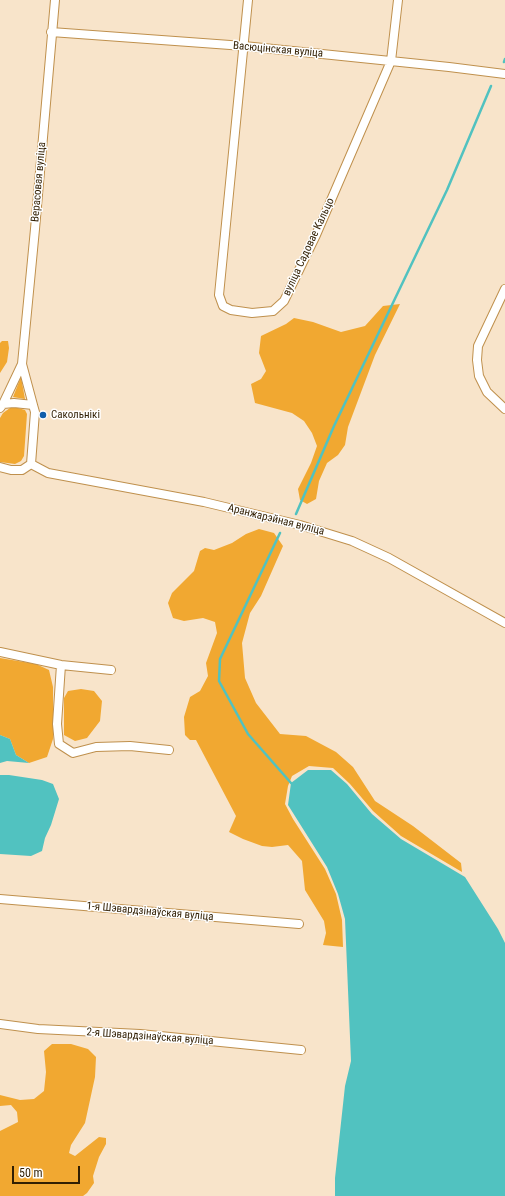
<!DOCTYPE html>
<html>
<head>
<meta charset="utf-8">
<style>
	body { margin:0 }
	#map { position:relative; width:505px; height:1196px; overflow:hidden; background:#f8e4ca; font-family:"Roboto Condensed",sans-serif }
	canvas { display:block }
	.scale { position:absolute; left:12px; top:1166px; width:68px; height:18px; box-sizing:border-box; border:2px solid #311f03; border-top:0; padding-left:5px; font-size:12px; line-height:14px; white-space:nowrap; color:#311f03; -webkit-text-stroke:3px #fff; paint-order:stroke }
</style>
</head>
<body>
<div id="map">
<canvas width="505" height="1196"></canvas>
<div class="scale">50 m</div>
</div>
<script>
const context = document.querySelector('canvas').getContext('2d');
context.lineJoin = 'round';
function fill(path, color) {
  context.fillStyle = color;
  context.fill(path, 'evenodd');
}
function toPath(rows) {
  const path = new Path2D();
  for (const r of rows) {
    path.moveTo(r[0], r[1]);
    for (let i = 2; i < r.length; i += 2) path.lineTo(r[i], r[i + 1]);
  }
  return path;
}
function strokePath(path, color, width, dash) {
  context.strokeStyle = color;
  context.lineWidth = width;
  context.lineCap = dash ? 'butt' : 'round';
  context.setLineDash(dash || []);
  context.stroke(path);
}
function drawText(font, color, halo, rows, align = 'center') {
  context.font = font + ' "Roboto Condensed",sans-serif';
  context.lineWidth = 3;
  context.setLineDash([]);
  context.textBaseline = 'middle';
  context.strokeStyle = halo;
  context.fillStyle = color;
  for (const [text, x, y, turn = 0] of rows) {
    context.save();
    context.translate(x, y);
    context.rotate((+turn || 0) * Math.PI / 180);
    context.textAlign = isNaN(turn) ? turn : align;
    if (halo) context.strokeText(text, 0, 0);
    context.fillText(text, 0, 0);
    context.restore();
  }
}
const green = toPath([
	[400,304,375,355,348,427,345,445,338,455,327,463,319,481,316,499,307,504,300,500,298,489,311,463,317,446,312,433,304,421,292,413,255,403,251,384,261,379,266,371,259,353,261,336,286,324,294,318,313,322,341,332,365,326,383,306],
	[2,341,8,341,9,348,7,362,0,373,0,343],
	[21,377,25,399,13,397],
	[10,408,18,408,25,410,27,414,24,456,21,461,15,464,0,462,0,418,3,413],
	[259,529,274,533,283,546,261,596,250,613,242,643,245,678,256,703,280,734,306,736,336,752,353,767,375,801,413,826,461,863,462,872,401,836,373,811,350,784,333,768,309,766,292,776,288,786,285,804,293,819,325,869,336,894,342,920,343,947,323,945,326,933,324,921,305,890,302,861,288,845,272,847,262,846,243,839,229,832,236,816,196,740,190,740,185,735,184,717,190,697,200,691,208,676,206,663,217,633,215,622,203,618,184,621,173,618,168,603,172,593,194,571,200,551,205,548,214,550,232,543,246,534],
	[0,658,36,664,49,670,53,687,53,739,47,757,29,763,16,755,10,739,0,735],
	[81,689,94,691,102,701,100,721,87,738,75,741,64,735,64,698,68,691],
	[52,1044,71,1044,88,1049,96,1057,95,1077,85,1123,71,1145,69,1153,75,1156,99,1137,106,1138,106,1144,99,1157,93,1176,94,1183,87,1193,83,1196,0,1196,0,1131,18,1122,17,1112,11,1105,0,1106,0,1095,20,1100,34,1099,44,1091,46,1072,44,1051]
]);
const water = toPath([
	[0,735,10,739,16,755,29,763,7,761,0,763],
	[308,770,331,770,347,784,372,814,401,839,465,877,498,929,505,943,505,1196,335,1196,335,1178,345,1086,351,1061,345,919,338,894,327,867,288,805,291,783],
	[0,775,9,775,42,780,53,784,59,799,51,825,45,838,42,851,31,856,0,854]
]);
const stream = toPath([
	[504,62,505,59],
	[296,514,334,426,447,190,491,86],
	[280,533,220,659,219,681,248,734,291,783]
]);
const minor = toPath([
	[248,0,219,295,223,306,231,310,252,313,273,311,284,301,316,235,391,61,398,0],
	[51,32,244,46,449,67,505,74],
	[505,289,478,346,477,360,479,376,487,392,505,409],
	[22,364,33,405],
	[3,404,22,364,35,229,55,0],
	[0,408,3,404,14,403,33,405,35,412,31,464,22,470,11,470,0,467],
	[31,464,48,473,204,502,300,525,352,541,389,558,505,623],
	[0,652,61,665,111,670],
	[61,665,57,724,59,744,73,753,96,747,130,746,169,750],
	[0,899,299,924],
	[0,1024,38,1029,140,1034,301,1050]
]);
const markers = [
	[43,415,4,"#0f5dab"]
];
const streetNames = [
	["Васюцінская вуліца",278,50,5],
	["Верасовая вуліца",39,182,-85],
	["вуліца Садовае Кальцо",309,247,-65],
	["Аранжарэйная вуліца",276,520,14],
	["1-я Шэвардзінаўская вуліца",150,912,5],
	["2-я Шэвардзінаўская вуліца",150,1037,4]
];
const poiNames = [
	["Сакольнікі",51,415]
];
fill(green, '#f1a831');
fill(water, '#51c2c0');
strokePath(stream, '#51c2c0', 2.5);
strokePath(minor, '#bf904d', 10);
strokePath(minor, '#fff', 8);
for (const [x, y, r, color] of markers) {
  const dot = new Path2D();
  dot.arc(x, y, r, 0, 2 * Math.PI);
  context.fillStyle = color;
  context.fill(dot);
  strokePath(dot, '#fff', 1.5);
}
drawText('11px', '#311f03', '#fff', streetNames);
drawText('11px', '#311f03', '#fff', poiNames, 'left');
</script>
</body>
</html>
